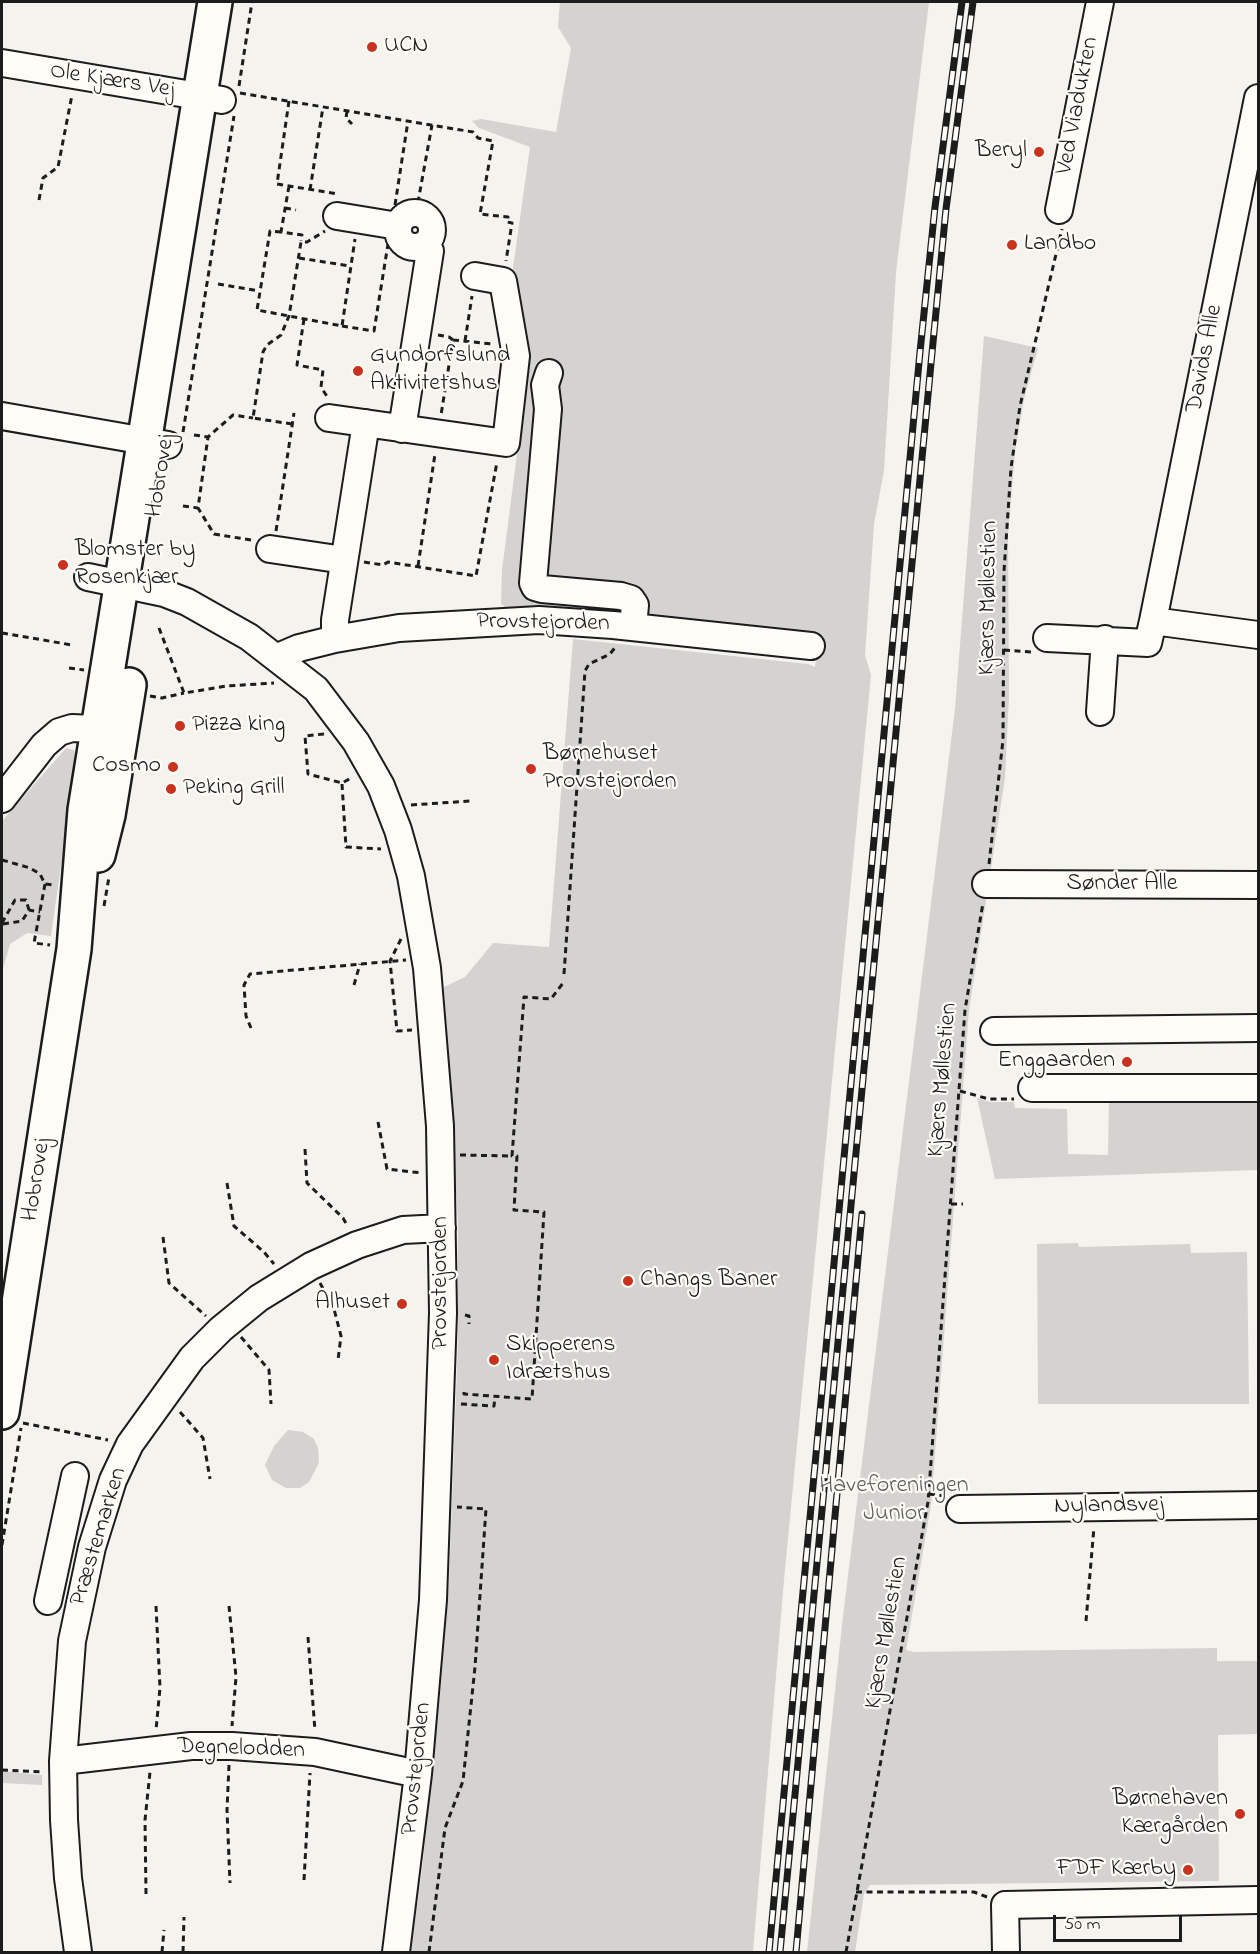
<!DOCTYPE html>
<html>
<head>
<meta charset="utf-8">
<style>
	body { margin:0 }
	#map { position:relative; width:1260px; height:1954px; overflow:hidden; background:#f4f3ee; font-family:"Indie Flower",sans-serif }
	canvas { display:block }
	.frame { position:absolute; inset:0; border:3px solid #1c1c1c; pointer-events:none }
	.scale { position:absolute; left:1053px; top:1915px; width:129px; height:27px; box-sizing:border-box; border:3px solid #1c1c1c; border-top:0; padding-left:8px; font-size:18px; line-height:21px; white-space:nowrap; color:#1c1c1c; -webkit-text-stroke:4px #fdfcf7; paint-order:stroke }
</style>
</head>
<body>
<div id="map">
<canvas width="1260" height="1954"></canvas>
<div class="frame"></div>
<div class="scale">50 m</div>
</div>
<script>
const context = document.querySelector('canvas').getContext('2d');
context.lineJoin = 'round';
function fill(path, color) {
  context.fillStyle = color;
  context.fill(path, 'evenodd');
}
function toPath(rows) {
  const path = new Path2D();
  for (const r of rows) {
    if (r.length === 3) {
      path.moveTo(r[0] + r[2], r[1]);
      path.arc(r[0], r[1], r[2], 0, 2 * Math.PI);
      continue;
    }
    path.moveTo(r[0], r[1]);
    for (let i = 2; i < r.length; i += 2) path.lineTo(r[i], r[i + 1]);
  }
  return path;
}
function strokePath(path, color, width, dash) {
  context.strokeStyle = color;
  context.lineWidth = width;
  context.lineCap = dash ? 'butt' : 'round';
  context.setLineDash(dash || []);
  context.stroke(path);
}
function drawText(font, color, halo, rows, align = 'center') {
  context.font = font + ' "Indie Flower",sans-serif';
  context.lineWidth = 4.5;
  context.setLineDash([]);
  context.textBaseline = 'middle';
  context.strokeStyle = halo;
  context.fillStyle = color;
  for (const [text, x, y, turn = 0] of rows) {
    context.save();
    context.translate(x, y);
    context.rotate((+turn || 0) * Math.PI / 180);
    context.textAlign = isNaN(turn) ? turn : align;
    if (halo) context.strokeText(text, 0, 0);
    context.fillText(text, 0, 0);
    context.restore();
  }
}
const green = toPath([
	[560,2,929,2,896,272,884,471,874,524,865,655,871,675,784,1580,753,1952,410,1952,422,1871,441,1684,449,1583,458,1340,458,1221,444,987,465,977,493,943,549,947,573,639,808,664,815,667,818,644,656,623,654,615,623,612,620,619,508,609,501,604,502,570,527,377,512,275,530,147,479,128,472,121,481,119,556,132,571,48,558,27],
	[984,336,1038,348,1024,399,1015,452,1008,535,1009,696,1005,778,969,1010,931,1505,906,1650,914,1652,1217,1648,1217,1661,1258,1661,1258,1734,1218,1735,1219,1881,870,1885,864,1894,855,1952,807,1952,843,1616,955,709],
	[66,748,74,750,76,760,51,936,27,933,10,944,2,972,2,821],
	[1258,1096,1258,1170,995,1179,977,1098,990,1102,1014,1102,1015,1108,1067,1109,1068,1154,1108,1155,1109,1097],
	[1078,1243,1079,1247,1190,1244,1191,1253,1247,1252,1249,1404,1038,1404,1037,1244],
	[288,1430,303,1432,314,1439,318,1448,319,1463,309,1482,300,1488,286,1488,272,1480,265,1465,274,1446],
	[2,1771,42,1775,42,1785,2,1783]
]);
const path = toPath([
	[239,86,252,2],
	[240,93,473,132,478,138,493,141,480,214,508,217,507,222,512,223,506,261],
	[289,101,277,184,338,194],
	[347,111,346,118,352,124],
	[289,186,281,232,302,235,301,241],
	[310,190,323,107],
	[39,200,43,178,58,167,72,95],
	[395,205,408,121],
	[285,208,296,210],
	[416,213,432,125],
	[281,232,270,231,257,310,342,326,355,239],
	[299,258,350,266],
	[218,284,259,291],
	[304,319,297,365,323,370,321,387,328,398],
	[342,326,374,331,388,244],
	[438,335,449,337,453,340,441,415],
	[453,340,493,344],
	[465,341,472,296],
	[292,424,253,418,263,352,267,345,281,335,289,316,301,242,307,242,325,231],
	[183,432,234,116],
	[194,435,208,437],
	[183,506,198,508],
	[276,531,294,413],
	[251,540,214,534,198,508,208,437,233,415,253,418],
	[364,562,383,565,388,562,476,576,497,462],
	[418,566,435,454],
	[159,628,184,693,227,686,274,683],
	[2,633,72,645],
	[1004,650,1032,652],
	[69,668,84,670],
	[150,696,162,698,184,693],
	[324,734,305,736,308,774,342,783,353,777],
	[342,784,346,847,381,849],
	[411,805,470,801],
	[2,860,30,868,40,874,45,884,54,885],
	[989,864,1003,740,1004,571,1011,468,1020,406,1062,229],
	[45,884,34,943,50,945],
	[104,906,109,877],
	[2,923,15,900,26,900,29,910],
	[3,924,22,921,29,910,40,912],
	[401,939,390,961,397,1031,412,1030],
	[564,974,585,671,589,664,610,654,617,645],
	[354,985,360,964],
	[251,1028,246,1016,244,985,250,974,406,960],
	[960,1091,989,1099,1014,1099],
	[378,1122,387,1169,422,1173],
	[305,1149,307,1183,343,1218,348,1227],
	[460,1155,512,1156],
	[227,1183,234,1226,264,1252,274,1264],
	[951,1204,963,1204],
	[163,1237,169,1283,206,1316],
	[320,1283,334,1309,341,1336,338,1360],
	[465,1315,469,1316,469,1324],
	[241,1337,269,1370,271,1404],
	[464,1392,464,1394,532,1399,544,1212,514,1210,517,1156,512,1156,524,997,551,999,563,983],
	[461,1404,494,1406,495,1397],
	[180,1412,203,1438,210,1479],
	[23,1423,108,1440],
	[929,1494,945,1496],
	[2,1545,21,1428],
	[156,1606,160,1688,156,1730],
	[229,1606,236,1677,232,1726],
	[1086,1621,1094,1527],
	[308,1637,315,1731],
	[229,1765,227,1810,230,1883],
	[2,1770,43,1772],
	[304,1880,310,1773],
	[856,1892,974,1892,987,1897],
	[146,1894,145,1820,150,1772],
	[162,1952,164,1930],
	[183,1952,184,1917],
	[429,1952,445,1828,463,1781,475,1667,486,1509,457,1507],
	[846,1952,928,1502,965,1010,983,903]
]);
const minor = toPath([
	[2,63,222,100],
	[1258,98,1153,621,1258,635],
	[1059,210,1100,2],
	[415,230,17],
	[337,216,398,226],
	[549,373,545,385,548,409,533,583,535,587,542,589,621,596,631,599,635,605,633,627],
	[2,416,168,445],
	[329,418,506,443,516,356,503,281,475,276],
	[402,429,430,251,426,244],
	[270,549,344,560],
	[88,577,164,593,187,602,249,637,316,689,356,742,381,786,398,830,411,876,427,968,440,1126,443,1313,433,1600,418,1774,396,1952],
	[1047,638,1148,643,1153,621],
	[335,639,335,620,366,423],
	[278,657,299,648,335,639,399,628,539,620,613,625,811,646],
	[1100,712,1105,639],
	[2,799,44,745,59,732,72,728,116,730],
	[986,884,1258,885],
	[994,1031,1258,1028],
	[1032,1088,1258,1088],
	[960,1509,1258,1505],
	[48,1601,75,1476],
	[63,1761,191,1746,232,1746,315,1752,418,1774],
	[78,1952,68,1878,64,1820,63,1761,72,1641,92,1547,113,1480,130,1444,192,1358,221,1329,259,1298,311,1266,357,1245,403,1230,442,1228],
	[1006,1952,1005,1905,1258,1900]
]);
const major = toPath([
	[98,855,108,815,129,685],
	[2,1412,74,949,85,810,215,2]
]);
const rail = toPath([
	[769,1952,920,352,935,207,962,2],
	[780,1952,932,353,946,209,973,2],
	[796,1952,862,1214]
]);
const markers = [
	[372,47,6,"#c8321e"],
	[1039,152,6,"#c8321e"],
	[1012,245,6,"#c8321e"],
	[358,371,6,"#c8321e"],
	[63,565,6,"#c8321e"],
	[180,726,6,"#c8321e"],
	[173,767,6,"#c8321e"],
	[531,769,6,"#c8321e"],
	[171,789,6,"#c8321e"],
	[1127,1062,6,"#c8321e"],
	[628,1281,6,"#c8321e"],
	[402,1304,6,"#c8321e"],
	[494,1360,6,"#c8321e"],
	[1240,1814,6,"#c8321e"],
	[1188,1870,6,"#c8321e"]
];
const poiNames = [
	["UCN",384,47],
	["Beryl",1027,152,"right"],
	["Landbo",1024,245],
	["Gundorfslund",370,357],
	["Aktivitetshus",370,385],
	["Blomster by",75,551],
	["Rosenkjær",75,579],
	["Pizza king",192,726],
	["Børnehuset",543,755],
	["Provstejorden",543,783],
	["Cosmo",161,767,"right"],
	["Peking Grill",183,789],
	["Enggaarden",1115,1062,"right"],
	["Changs Baner",640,1281],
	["Alhuset",390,1304,"right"],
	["Skipperens",506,1346],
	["Idrætshus",506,1374],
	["Børnehaven",1228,1800,"right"],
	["Kærgården",1228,1828,"right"],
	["FDF Kærby",1176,1870,"right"]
];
const streetNames = [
	["Ole Kjærs Vej",112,82,9],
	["Ved Viadukten",1079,106,-79],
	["Davids Alle",1206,359,-79],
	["Hobrovej",162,476,-81],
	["Kjærs Møllestien",990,598,-89],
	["Provstejorden",543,624,1],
	["Sønder Alle",1122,885],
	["Kjærs Møllestien",944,1080,-85],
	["Hobrovej",38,1180,-81],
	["Provstejorden",442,1283,-90],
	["Nylandsvej",1109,1507,-1],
	["Præstemarken",100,1537,-73],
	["Kjærs Møllestien",888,1633,-80],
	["Degnelodden",241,1750,2],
	["Provstejorden",418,1769,-84]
];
const parkNames = [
	["Haveforeningen",894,1487],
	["Junior",894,1515]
];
fill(green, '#d4d3cf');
strokePath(minor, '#1c1c1c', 30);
strokePath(major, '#1c1c1c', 38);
strokePath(path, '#1c1c1c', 3, [6, 4.5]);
strokePath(minor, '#fdfcf7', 26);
strokePath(major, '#fdfcf7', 33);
strokePath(rail, '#1c1c1c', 7);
strokePath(rail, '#fdfcf7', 4.5, [14]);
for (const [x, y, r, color] of markers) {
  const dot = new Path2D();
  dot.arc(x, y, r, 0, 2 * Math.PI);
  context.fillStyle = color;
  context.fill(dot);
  strokePath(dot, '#fdfcf7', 2);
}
drawText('24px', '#1c1c1c', '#fdfcf7', poiNames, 'left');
drawText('24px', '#1c1c1c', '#fdfcf7', streetNames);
drawText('24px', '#5c5c5b', '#fdfcf7', parkNames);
</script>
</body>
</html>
